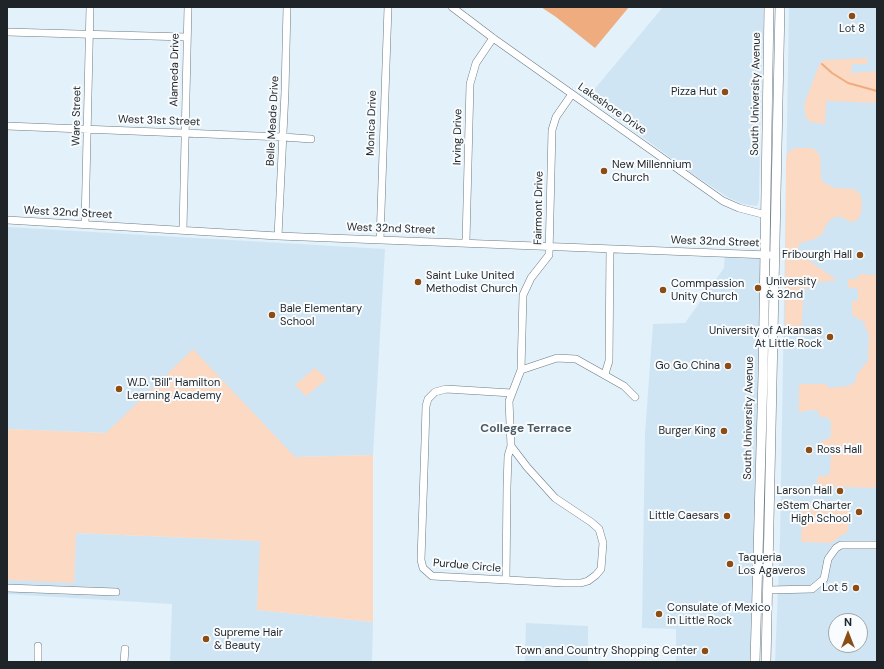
<!DOCTYPE html>
<html>
<head>
<meta charset="utf-8">
<style>
	body { margin:0 }
	#map { position:relative; width:884px; height:669px; overflow:hidden; background:#e2f1fa; font-family:"DM Sans",sans-serif }
	canvas { display:block }
	.frame { position:absolute; inset:0; border:8px solid #1e2427; pointer-events:none }
	.north { position:absolute; left:828px; top:613px; width:40px; height:40px; box-sizing:border-box; background:#f9fcfe; border:1px solid #a1a6a8; border-radius:50%; rotate:0deg; font-size:11px; font-weight:700; line-height:16px; text-align:center; color:#1e2427 }
	.north::after { content:''; display:block; margin:auto; width:14px; height:18px; background:#8c4c15; clip-path:polygon(50% 0,100% 100%,50% 72%,0 100%) }
</style>
</head>
<body>
<div id="map">
<canvas width="884" height="669"></canvas>
<div class="frame"></div>
<div class="north">N</div>
</div>
<script>
const context = document.querySelector('canvas').getContext('2d');
context.lineJoin = 'round';
function fill(path, color) {
  context.fillStyle = color;
  context.fill(path, 'evenodd');
}
function toPath(rows) {
  const path = new Path2D();
  for (const r of rows) {
    path.moveTo(r[0], r[1]);
    for (let i = 2; i < r.length; i += 2) path.lineTo(r[i], r[i + 1]);
  }
  return path;
}
function strokePath(path, color, width, dash) {
  context.strokeStyle = color;
  context.lineWidth = width;
  context.lineCap = dash ? 'butt' : 'round';
  context.setLineDash(dash || []);
  context.stroke(path);
}
function drawText(font, color, halo, rows, align = 'center') {
  context.font = font + ' "DM Sans",sans-serif';
  context.lineWidth = 4;
  context.setLineDash([]);
  context.textBaseline = 'middle';
  context.strokeStyle = halo;
  context.fillStyle = color;
  for (const [text, x, y, turn = 0] of rows) {
    context.save();
    context.translate(x, y);
    context.rotate((+turn || 0) * Math.PI / 180);
    context.textAlign = isNaN(turn) ? turn : align;
    if (halo) context.strokeText(text, 0, 0);
    context.fillText(text, 0, 0);
    context.restore();
  }
}
const built = toPath([
	[663,7,764,7,761,85,759,200,757,206,743,204,729,198,694,175,588,97],
	[789,7,877,7,877,662,775,662,780,541],
	[836,621,860,621,860,645,836,645],
	[7,227,385,249,373,455,295,457,106,433,7,429],
	[725,253,765,255,755,662,676,662,676,629,642,628,645,434,653,324,685,323,724,268],
	[75,533,261,541,257,610,373,622,372,662,170,662,172,604,7,594,7,580,74,582],
	[526,623,588,626,588,662,525,662]
]);
const green = toPath([
	[867,58,867,64,852,64,851,73,877,71,877,103,826,101,825,124,810,122,806,117,804,105,819,65,823,60],
	[795,148,811,148,815,150,820,155,821,178,823,182,835,188,854,189,860,194,862,201,861,214,855,222,851,222,841,217,834,217,828,222,822,234,815,239,800,243,798,246,801,255,837,280,811,283,808,289,804,289,801,330,796,336,789,335,785,332,785,328,786,160,788,152],
	[858,274,877,275,877,488,817,486,818,476,827,476,830,472,831,453,821,452,821,442,831,437,831,422,827,417,819,417,819,411,806,410,805,412,799,412,799,386,801,384,826,384,829,388,849,386,855,382,857,374,868,361,869,335,864,324,866,323,852,315,852,301,858,301,858,289,848,287,848,279,858,279],
	[193,349,295,457,373,455,373,622,257,610,260,541,76,533,74,583,7,580,7,429,106,433],
	[315,368,327,379,306,396,295,385],
	[802,508,849,509,848,531,831,543,801,542]
]);
const water = toPath([
	[541,7,629,7,595,48,556,17]
]);
const stream = toPath([
	[822,64,832,73,848,83,877,91]
]);
const minor = toPath([
	[452,7,493,38,723,201,739,208,766,215],
	[7,32,186,37],
	[7,126,283,137,311,139],
	[7,220,278,236,769,255],
	[85,225,90,7],
	[183,230,188,7],
	[278,236,285,92,287,7],
	[380,240,388,7],
	[466,242,470,84,476,63,493,38],
	[521,370,557,358,576,359,624,386,635,397],
	[605,374,609,361,610,249],
	[511,446,527,467,555,498,591,522,599,529,603,543,601,569,596,575,588,581,581,583,564,583,432,576,423,568,421,560,425,441,426,406,428,399,435,392,446,389,512,393],
	[506,580,507,487,508,456,511,446,509,401,521,370,523,295,531,278,549,255,552,130,556,117,572,94],
	[7,588,116,592],
	[769,590,812,589,824,579,828,559,836,548,841,545,877,545],
	[38,646,38,662],
	[124,662,125,649]
]);
const secondary = toPath([
	[755,662,763,375,769,7],
	[766,662,780,7]
]);
const markers = [
	[852,16,4,"#8c4c15"],
	[725,92,4,"#8c4c15"],
	[604,171,4,"#8c4c15"],
	[860,255,4,"#8c4c15"],
	[418,282,4,"#8c4c15"],
	[758,288,4,"#8c4c15"],
	[663,290,4,"#8c4c15"],
	[272,315,4,"#8c4c15"],
	[830,337,4,"#8c4c15"],
	[728,366,4,"#8c4c15"],
	[119,389,4,"#8c4c15"],
	[724,431,4,"#8c4c15"],
	[809,450,4,"#8c4c15"],
	[840,491,4,"#8c4c15"],
	[859,512,4,"#8c4c15"],
	[727,516,4,"#8c4c15"],
	[730,564,4,"#8c4c15"],
	[856,588,4,"#8c4c15"],
	[659,614,4,"#8c4c15"],
	[206,639,4,"#8c4c15"],
	[705,651,4,"#8c4c15"]
];
const poiNames = [
	["Lot 8",852,29,"center"],
	["Pizza Hut",717,92],
	["New Millennium",612,165,"left"],
	["Church",612,178,"left"],
	["Fribourgh Hall",852,255],
	["Saint Luke United",426,276,"left"],
	["Methodist Church",426,289,"left"],
	["University",766,282,"left"],
	["& 32nd",766,295,"left"],
	["Commpassion",671,284,"left"],
	["Unity Church",671,297,"left"],
	["Bale Elementary",280,309,"left"],
	["School",280,322,"left"],
	["University of Arkansas",822,331],
	["At Little Rock",822,344],
	["Go Go China",720,366],
	["W.D. \"Bill\" Hamilton",127,383,"left"],
	["Learning Academy",127,396,"left"],
	["Burger King",716,431],
	["Ross Hall",817,450,"left"],
	["Larson Hall",832,491],
	["eStem Charter",851,506],
	["High School",851,519],
	["Little Caesars",719,516],
	["Taqueria",738,558,"left"],
	["Los Agaveros",738,571,"left"],
	["Lot 5",848,588],
	["Consulate of Mexico",667,608,"left"],
	["in Little Rock",667,621,"left"],
	["Supreme Hair",214,633,"left"],
	["& Beauty",214,646,"left"],
	["Town and Country Shopping Center",697,651]
];
const streetNames = [
	["Alameda Drive",175,70,-89],
	["South University Avenue",756,94,-89],
	["Lakeshore Drive",612,109,35],
	["Ware Street",77,116,-89],
	["West 31st Street",159,121,2],
	["Belle Meade Drive",273,121,-87],
	["Monica Drive",372,123,-88],
	["Irving Drive",458,137,-89],
	["Fairmont Drive",539,208,-89],
	["West 32nd Street",68,213,3],
	["West 32nd Street",391,229,2],
	["West 32nd Street",715,242,2],
	["South University Avenue",749,418,-89],
	["Purdue Circle",467,566,5]
];
const neighbourhoodNames = [
	["College Terrace",526,429]
];
fill(built, '#cfe5f4');
fill(green, '#fbd9c3');
fill(water, '#efad7f');
strokePath(stream, '#efad7f', 2);
strokePath(minor, '#6e7b83', 8);
strokePath(secondary, '#6e7b83', 10);
strokePath(minor, '#fff', 7);
strokePath(secondary, '#fff', 9);
for (const [x, y, r, color] of markers) {
  const dot = new Path2D();
  dot.arc(x, y, r, 0, 2 * Math.PI);
  context.fillStyle = color;
  context.fill(dot);
  strokePath(dot, '#f9fcfe', 1.5);
}
drawText('11px', '#1e2427', '#f9fcfe', poiNames, 'right');
drawText('11px', '#1e2427', '#f9fcfe', streetNames);
drawText('bold 12px', '#4c5961', '#f9fcfe', neighbourhoodNames);
</script>
</body>
</html>
